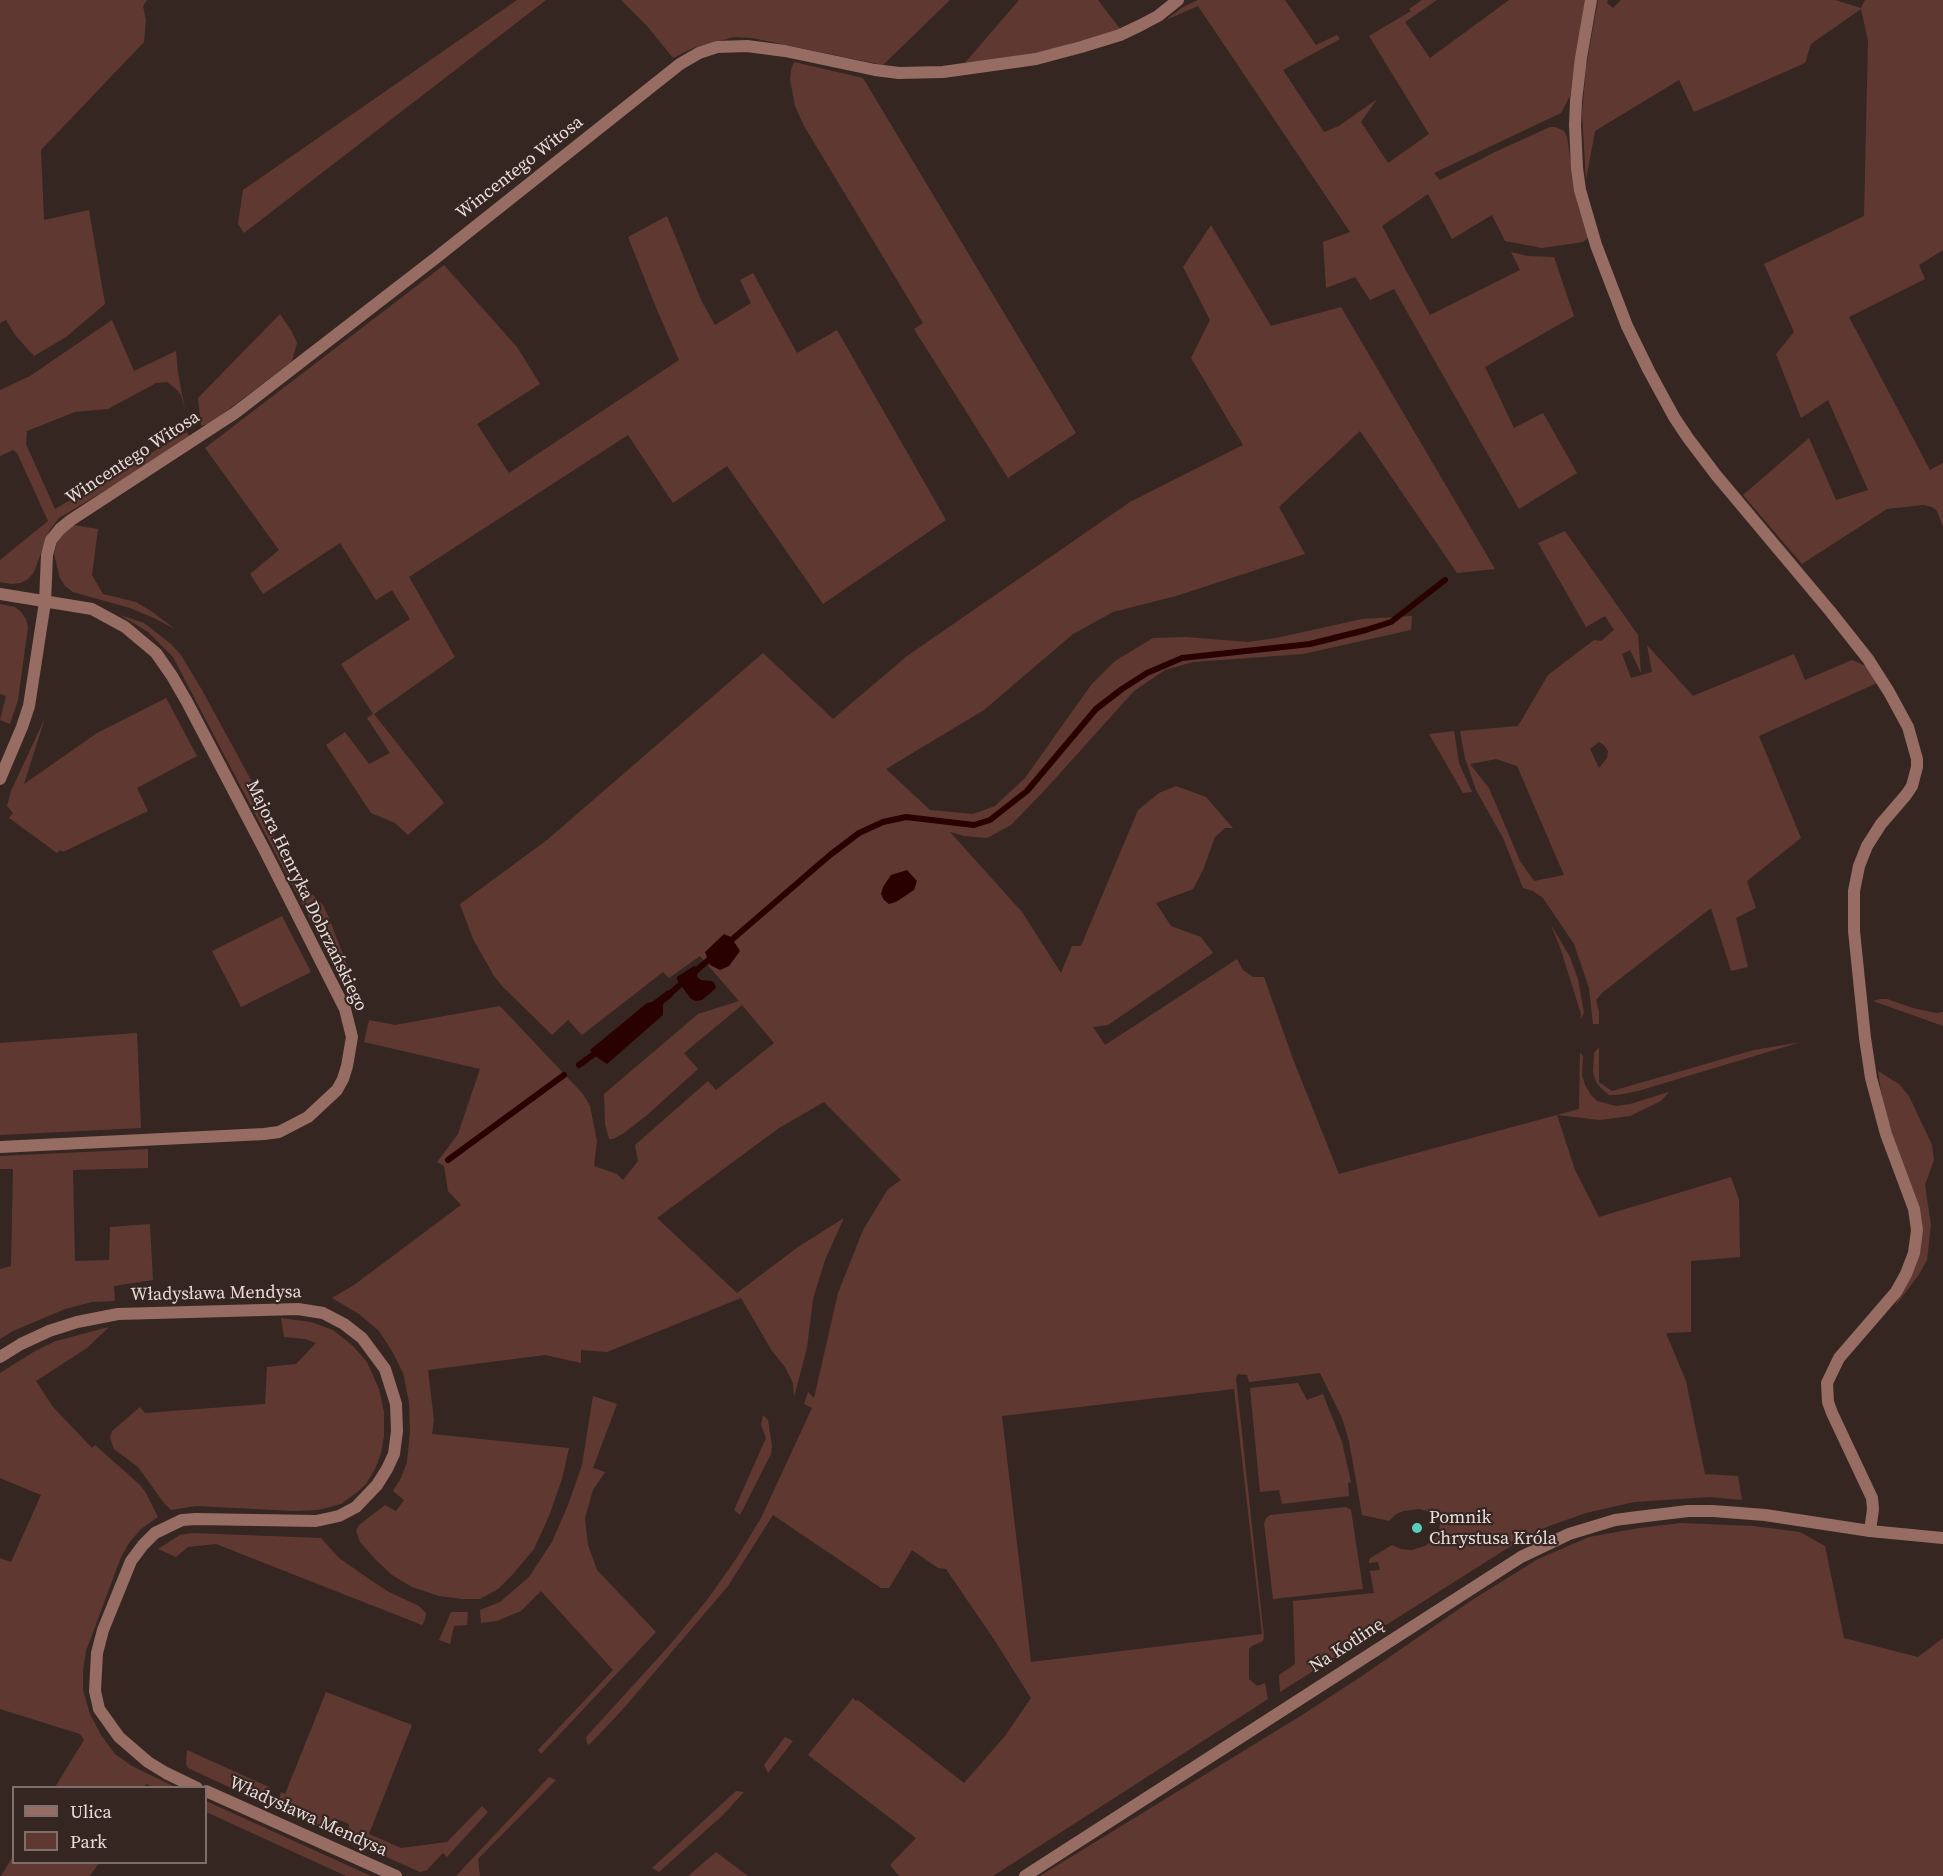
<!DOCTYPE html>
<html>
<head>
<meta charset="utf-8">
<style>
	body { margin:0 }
	#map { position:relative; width:1943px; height:1876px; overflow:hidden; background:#362622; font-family:"Source Serif 4",serif }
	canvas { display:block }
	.legend { position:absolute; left:12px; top:1786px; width:195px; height:78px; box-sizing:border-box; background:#362622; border:2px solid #7d6f6c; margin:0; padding:8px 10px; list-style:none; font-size:18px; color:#e8dddb }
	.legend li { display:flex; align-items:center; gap:12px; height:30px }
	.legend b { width:30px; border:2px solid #7d6f6c }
</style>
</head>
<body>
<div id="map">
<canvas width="1943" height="1876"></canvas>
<ul class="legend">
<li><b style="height:8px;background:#976c62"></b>Ulica</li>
<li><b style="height:16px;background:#5f3931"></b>Park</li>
</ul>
</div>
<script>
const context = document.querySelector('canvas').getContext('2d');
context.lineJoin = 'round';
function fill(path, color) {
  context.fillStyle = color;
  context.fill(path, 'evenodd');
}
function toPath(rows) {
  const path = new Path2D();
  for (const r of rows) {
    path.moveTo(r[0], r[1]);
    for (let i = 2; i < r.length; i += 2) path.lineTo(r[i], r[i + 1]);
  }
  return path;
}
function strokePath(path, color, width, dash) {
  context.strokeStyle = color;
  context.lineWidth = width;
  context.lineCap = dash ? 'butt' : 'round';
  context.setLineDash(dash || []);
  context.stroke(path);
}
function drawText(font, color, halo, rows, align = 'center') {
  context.font = font + ' "Source Serif 4",serif';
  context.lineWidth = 4.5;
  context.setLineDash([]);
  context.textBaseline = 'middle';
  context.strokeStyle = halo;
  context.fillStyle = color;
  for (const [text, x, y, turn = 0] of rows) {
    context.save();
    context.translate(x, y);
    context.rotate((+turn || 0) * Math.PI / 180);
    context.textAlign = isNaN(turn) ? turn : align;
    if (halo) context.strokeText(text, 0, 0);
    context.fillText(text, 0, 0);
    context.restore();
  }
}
const green = toPath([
	[0,0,147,0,143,6,146,20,144,42,41,150,44,220,89,210,105,304,66,337,34,356,16,336,6,320,0,323],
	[517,0,546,0,244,233,238,224,243,190],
	[621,0,950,0,883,65,752,38,734,37,693,48,673,58,648,27],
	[1019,0,1098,0,1120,29,1039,53,964,64],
	[1198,0,1285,0,1316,45,1337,35,1340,39,1283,70,1324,132,1339,126,1377,99,1361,122,1388,163,1429,134,1369,36,1411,11,1409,9,1422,0,1437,0,1405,22,1430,58,1509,0,1585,0,1570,96,1561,113,1434,173,1440,180,1495,152,1550,127,1555,127,1564,131,1567,137,1578,205,1588,235,1587,239,1583,242,1542,248,1505,241,1492,215,1452,239,1428,194,1382,226,1430,315,1520,270,1511,252,1528,256,1554,257,1574,316,1485,367,1514,428,1543,413,1577,473,1519,509,1394,289,1370,300,1355,277,1326,288,1323,242,1350,232,1198,6,1166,20,1183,7],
	[1598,0,1608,0,1607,3,1613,8,1621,0,1835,0,1861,8,1865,0,1943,0,1943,250,1919,265,1925,279,1849,317,1930,470,1943,463,1943,527,1937,511,1932,507,1923,505,1887,509,1802,564,1743,495,1809,438,1836,500,1868,490,1828,400,1801,418,1776,354,1794,332,1764,264,1864,216,1868,41,1861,9,1811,44,1805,63,1694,112,1679,80,1595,131,1586,180,1582,114,1586,68],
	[794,62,863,78,1076,433,1008,478,914,329,923,323,804,126,795,106,790,80,791,70],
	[667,216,702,302,715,325,751,303,740,280,753,273,797,353,837,330,946,520,823,604,727,466,673,503,628,435,409,577,455,657,374,714,444,803,408,835,395,823,371,813,326,745,345,732,369,764,390,753,367,718,373,714,341,664,410,619,392,590,376,600,340,543,263,594,250,574,279,550,205,448,444,265,517,347,540,384,477,424,509,473,679,360,657,310,628,237],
	[1211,225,1271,326,1341,307,1495,569,1457,573,1360,431,1279,507,1305,554,1176,596,1113,612,1073,634,984,710,886,769,930,810,973,814,995,806,1025,778,1091,685,1115,661,1153,638,1186,637,1248,642,1276,638,1362,619,1412,616,1411,630,1303,654,1193,662,1165,670,1134,691,1044,791,1011,825,987,838,964,836,950,832,1022,912,1061,973,1072,946,1081,946,1138,810,1159,793,1176,786,1206,797,1233,828,1225,828,1215,837,1203,870,1193,889,1156,903,1171,926,1201,937,1213,953,1108,1025,1093,1027,1105,1045,1237,959,1243,970,1253,977,1264,977,1293,1059,1339,1174,1579,1109,1580,1052,1583,1056,1582,1075,1585,1085,1591,1095,1597,1101,1616,1106,1630,1104,1669,1092,1661,1101,1630,1116,1600,1120,1557,1115,1575,1170,1599,1217,1731,1177,1739,1199,1740,1257,1691,1261,1691,1332,1666,1333,1686,1381,1705,1474,1738,1476,1742,1500,1710,1497,1634,1502,1586,1513,1549,1526,1522,1539,1280,1692,1279,1675,1295,1664,1293,1601,1374,1593,1370,1571,1380,1570,1378,1562,1369,1563,1369,1559,1392,1545,1401,1549,1412,1550,1425,1546,1437,1537,1439,1533,1440,1523,1431,1512,1419,1509,1404,1511,1396,1514,1389,1521,1362,1515,1349,1441,1342,1418,1320,1373,1249,1382,1247,1375,1238,1374,1236,1378,1264,1637,1263,1641,1252,1646,1249,1649,1249,1679,1257,1686,1265,1683,1268,1699,993,1876,899,1876,890,1865,916,1838,808,1755,853,1698,856,1701,858,1700,964,1783,1005,1736,1031,1698,995,1641,946,1569,938,1568,912,1550,889,1588,881,1588,773,1515,728,1586,624,1708,589,1745,587,1743,586,1737,668,1647,707,1600,736,1559,761,1518,812,1408,804,1404,808,1392,814,1398,838,1293,863,1230,888,1189,901,1180,824,1102,779,1128,657,1218,737,1293,798,1247,844,1218,825,1260,813,1299,807,1348,794,1397,793,1383,785,1367,772,1351,741,1298,607,1352,581,1350,581,1363,545,1355,428,1370,434,1420,432,1434,569,1448,562,1479,549,1516,534,1549,513,1574,498,1589,480,1599,463,1599,439,1596,412,1587,392,1575,376,1560,360,1542,356,1531,359,1525,385,1505,396,1511,404,1500,393,1491,401,1478,407,1462,410,1432,409,1402,403,1373,392,1351,379,1331,359,1314,332,1298,354,1285,461,1205,448,1191,444,1166,437,1162,458,1134,480,1069,364,1042,369,1020,395,1025,500,1006,583,1094,590,1106,597,1141,594,1166,617,1174,623,1180,638,1161,635,1145,708,1081,716,1090,774,1043,742,1005,684,1053,698,1069,647,1115,624,1133,613,1139,609,1139,605,1124,604,1094,698,1014,739,1001,700,956,669,978,663,972,582,1035,568,1020,552,1035,502,986,494,976,473,939,460,904,547,840,763,653,833,719,907,656,1130,502,1243,445,1191,358,1210,320,1183,267],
	[1234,1389,1262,1634,1031,1662,1002,1416],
	[280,314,292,332,297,343,292,361,211,423,201,426,198,398],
	[112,320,134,371,176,351,178,373,185,410,181,395,176,389,167,382,156,383,108,409,75,412,27,431,26,444,55,509,187,432,189,436,186,442,59,518,49,531,34,572,28,579,21,583,12,584,0,582,0,560,48,521,17,453,13,450,0,456,0,390,30,376],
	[73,525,98,529,92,575,103,594,136,602,151,611,175,629,154,618,130,608,73,592,65,586,60,578,54,554,58,538],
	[1565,531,1638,635,1641,673,1630,650,1622,654,1631,678,1652,672,1647,645,1693,696,1794,654,1805,680,1852,660,1868,667,1877,683,1759,736,1801,838,1747,881,1756,908,1736,918,1748,967,1731,971,1711,908,1603,992,1596,1000,1599,1012,1599,1024,1593,1024,1589,988,1574,944,1543,898,1533,891,1523,888,1503,838,1476,790,1465,758,1460,731,1518,726,1548,675,1594,640,1601,641,1614,630,1605,616,1586,627,1538,543],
	[1599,742,1604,745,1608,751,1607,758,1599,768,1590,749],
	[1496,759,1517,766,1564,875,1534,881,1520,861,1489,788,1470,764],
	[0,604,15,607,21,612,26,619,28,627,18,700,10,724,0,720,6,696,0,694],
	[120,615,144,623,171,644,181,655,202,690,275,824,274,843,296,885,313,895,323,905,329,918,357,991,356,1013,345,986,173,657,148,632],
	[166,698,197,756,137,788,148,811,63,852,60,850,57,853,9,818,13,813,7,806,11,791,45,718,24,784,97,733],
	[1454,731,1459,763,1472,792,1463,793,1429,734],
	[282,916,311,972,241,1007,212,951],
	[1551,925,1570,957,1578,979,1584,1013,1580,1019,1581,1014,1561,950],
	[1880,999,1887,999,1913,1008,1936,1013,1943,1012,1943,1026,1873,1001],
	[137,1033,141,1128,0,1135,0,1043],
	[1801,1042,1638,1091,1618,1095,1609,1095,1601,1088,1596,1082,1593,1072,1594,1053,1599,1047,1599,1082,1612,1091,1754,1050],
	[1878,1071,1899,1084,1909,1096,1932,1145,1934,1160,1925,1185,1931,1225,1927,1260,1918,1276,1895,1306,1914,1266,1920,1249,1895,1143,1883,1106],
	[148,1149,148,1168,73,1170,75,1261,109,1260,110,1227,150,1224,153,1280,114,1286,115,1301,92,1302,65,1309,13,1331,0,1339,0,1269,11,1266,13,1169,0,1169,0,1156],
	[281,1318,311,1322,333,1330,353,1346,367,1362,379,1389,384,1412,384,1436,381,1453,375,1469,366,1484,356,1493,341,1504,318,1510,294,1511,196,1506,171,1510,164,1503,138,1467,114,1449,110,1438,112,1431,140,1407,145,1413,265,1404,267,1367,296,1364,316,1343,305,1339,284,1337],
	[109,1327,87,1348,36,1381,53,1407,92,1448,95,1445,140,1485,146,1493,158,1517,141,1529,129,1543,121,1557,86,1651,83,1671,83,1690,90,1714,101,1735,115,1754,132,1766,175,1787,153,1787,146,1784,144,1788,55,1787,84,1740,80,1734,0,1709,0,1558,11,1562,41,1495,0,1478,0,1373,35,1351,56,1341],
	[1298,1383,1307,1400,1323,1394,1342,1442,1351,1482,1348,1483,1349,1496,1282,1504,1279,1490,1260,1492,1250,1388],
	[593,1396,617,1404,593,1468,605,1472,593,1490,585,1518,588,1545,597,1570,656,1632,541,1754,538,1750,613,1670,541,1591,521,1611,497,1621,481,1623,480,1610,500,1602,529,1577,552,1542,568,1505,582,1465],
	[763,1415,768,1420,772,1446,771,1454,740,1515,734,1510,766,1438,761,1425],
	[1346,1507,1351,1510,1363,1589,1273,1599,1264,1523,1266,1518,1270,1515],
	[1681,1523,1753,1526,1800,1532,1825,1546,1844,1638,1918,1657,1943,1638,1943,1876,1040,1876,1302,1715,1362,1676,1472,1600,1538,1559,1589,1537,1639,1528],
	[192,1533,321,1538,339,1558,369,1579,389,1592,419,1606,426,1613,425,1620,422,1625,216,1544,188,1547,176,1557,158,1549,180,1535],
	[451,1612,468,1612,467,1625,454,1626,450,1644,439,1640],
	[326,1692,412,1725,369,1834,401,1848,447,1842,482,1806,488,1812,447,1857,443,1853,427,1870,420,1872,346,1839,349,1824,336,1819,329,1832,277,1807,281,1792,285,1794],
	[785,1737,793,1741,768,1773,764,1765],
	[187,1750,269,1787,259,1801,188,1768,186,1764],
	[549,1777,556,1780,478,1859,480,1876,456,1876],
	[736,1791,744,1792,722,1816,659,1872,652,1868],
	[206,1801,371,1876,346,1876,206,1812],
	[716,1852,748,1876,688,1876],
	[13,1856,14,1862,99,1863,90,1876,1,1876]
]);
const water = toPath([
	[907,870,917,881,914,890,896,902,889,904,884,900,881,894,883,887,891,875],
	[724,934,731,937,740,951,729,966,720,970,710,965,705,952],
	[694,966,698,967,697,977,701,980,712,981,715,984,716,988,702,1000,696,1001,691,999,677,980,677,977],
	[668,990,673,996,663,1004,663,1015,607,1064,595,1056,590,1050,647,1003,652,1002]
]);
const stream = toPath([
	[728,943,830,855,859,833,883,822,906,817,974,825,990,820,1027,791,1096,709,1122,689,1147,673,1182,658,1310,644,1366,630,1391,622,1445,580],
	[665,998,713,956],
	[579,1065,598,1051],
	[448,1160,564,1075]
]);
const minor = toPath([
	[1591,0,1581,58,1576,101,1575,125,1577,168,1580,190,1596,245,1627,326,1649,371,1674,417,1688,438,1716,475,1830,611,1868,659,1889,692,1908,727,1917,759,1917,767,1912,786,1906,795,1881,824,1867,846,1859,866,1854,891,1854,931,1865,1038,1871,1078,1886,1134,1914,1209,1917,1230,1914,1253,1906,1274,1896,1292,1839,1358,1827,1383,1828,1402,1832,1413,1872,1498,1873,1509,1870,1531],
	[0,594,92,609,125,627,156,653,172,676,187,702,265,851,345,1009,352,1037,347,1066,343,1079,337,1090,308,1117,279,1132,264,1134,0,1147],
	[0,779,22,727,29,706,45,602,47,555,51,540,60,529,71,520,235,413,437,257,680,64,699,53,717,47,747,46,785,51,875,70,899,73,943,72,1036,59,1081,47,1120,35,1139,26,1158,16,1178,0],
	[0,1357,21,1344,49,1331,77,1322,118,1314,298,1309,323,1313,344,1324,362,1338,385,1369,396,1404,397,1431,394,1454,387,1469,377,1485,356,1507,339,1516,316,1521,196,1519,182,1520,155,1533,143,1545,131,1561,103,1630,97,1653,95,1691,99,1709,119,1737,148,1762,166,1773,197,1788],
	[206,1791,396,1876]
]);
const tertiary = toPath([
	[1025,1876,1521,1557,1569,1534,1615,1520,1638,1517,1688,1511,1713,1511,1765,1515,1870,1531,1943,1538]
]);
const markers = [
	[1417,1528,6,"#59cebe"]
];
const streetNames = [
	["Wincentego Witosa",520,168,-38],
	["Wincentego Witosa",133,458,-33],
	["Majora Henryka Dobrzańskiego",306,896,64],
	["Władysława Mendysa",216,1294,-1],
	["Na Kotlinę",1347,1646,-33],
	["Władysława Mendysa",308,1817,24]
];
const poiNames = [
	["Pomnik",1429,1518],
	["Chrystusa Króla",1429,1539]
];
fill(green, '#5f3931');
fill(water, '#290200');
strokePath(stream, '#290200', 6);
strokePath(minor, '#976c62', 12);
strokePath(tertiary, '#976c62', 12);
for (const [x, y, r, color] of markers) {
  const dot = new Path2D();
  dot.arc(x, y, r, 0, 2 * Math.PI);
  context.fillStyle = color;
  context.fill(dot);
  strokePath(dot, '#362622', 2);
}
drawText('18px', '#e8dddb', '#362622', streetNames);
drawText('18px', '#e8dddb', '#362622', poiNames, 'left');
</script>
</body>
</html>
